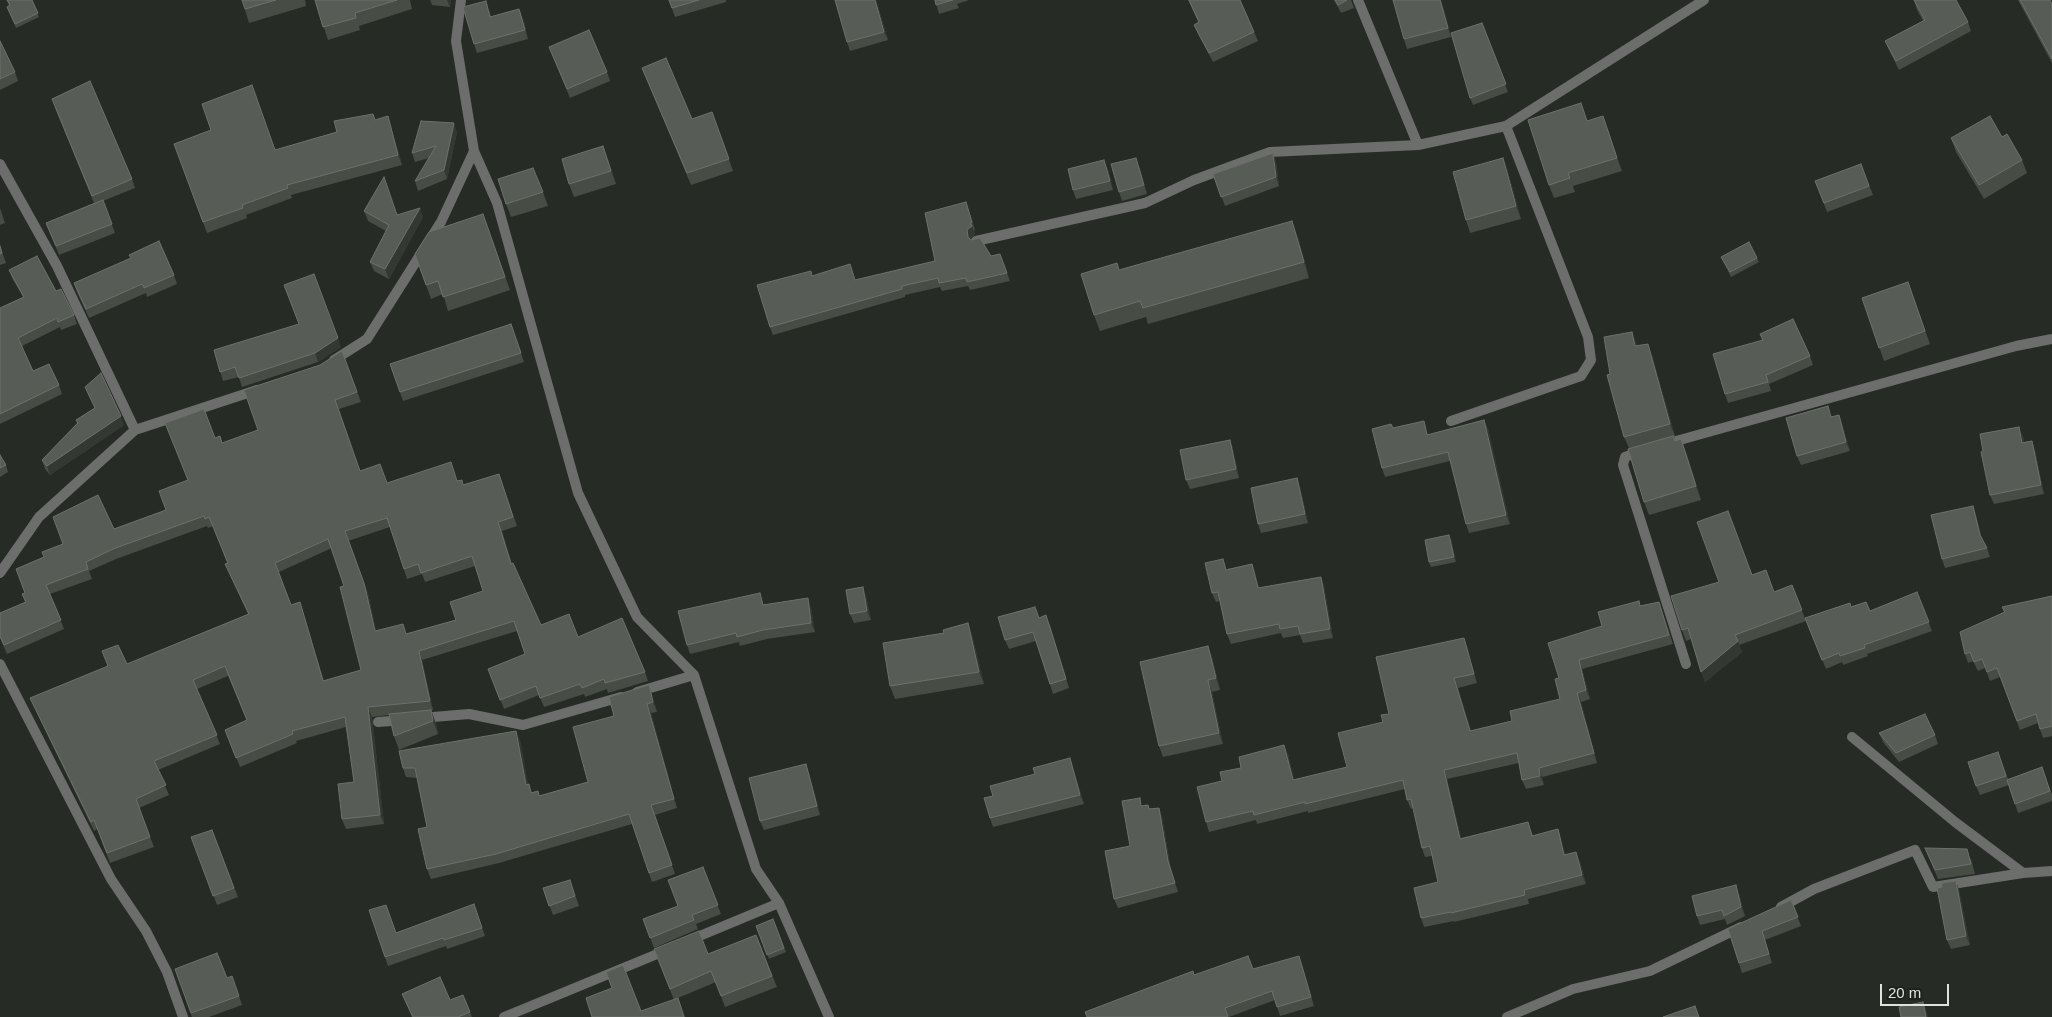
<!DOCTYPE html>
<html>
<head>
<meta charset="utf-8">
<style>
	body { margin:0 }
	#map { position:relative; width:2052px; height:1017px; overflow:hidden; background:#262c25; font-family:Helvetica,sans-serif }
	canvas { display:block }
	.scale { position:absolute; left:1880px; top:984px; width:69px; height:22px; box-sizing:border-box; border:2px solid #dfe2de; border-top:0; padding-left:6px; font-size:15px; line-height:18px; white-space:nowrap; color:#dfe2de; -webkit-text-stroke:4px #1d221c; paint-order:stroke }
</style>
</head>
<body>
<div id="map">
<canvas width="2052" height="1017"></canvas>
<div class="scale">20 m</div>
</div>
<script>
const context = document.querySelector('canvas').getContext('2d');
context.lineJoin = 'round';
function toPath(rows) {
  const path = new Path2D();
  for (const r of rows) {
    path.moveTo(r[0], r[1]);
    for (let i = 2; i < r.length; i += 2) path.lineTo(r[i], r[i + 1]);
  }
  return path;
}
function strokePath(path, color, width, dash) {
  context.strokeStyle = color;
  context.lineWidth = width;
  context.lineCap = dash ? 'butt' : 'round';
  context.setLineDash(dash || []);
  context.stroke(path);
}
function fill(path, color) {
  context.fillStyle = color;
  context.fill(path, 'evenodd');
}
const street = toPath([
	[1358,0,1418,145],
	[474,151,497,203,578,493,637,617,694,675,756,869,779,903,829,1017],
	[0,164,57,266,135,430],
	[976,241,1145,203,1194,180,1270,152,1418,145,1506,126,1704,0],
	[334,360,367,339,441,222,474,151,456,41,461,0],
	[1451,421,1581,376,1591,360,1588,337,1506,126],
	[1669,443,2016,346,2052,339],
	[1641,451,1625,457,1623,465,1686,664],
	[0,573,39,517,135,430,257,390],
	[0,664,111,879,146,931,167,972,183,1017],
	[637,692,694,675],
	[421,718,469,714,523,725,621,697],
	[378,722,404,720],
	[1852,737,1955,822,2023,873,2052,871],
	[1781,907,1814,889,1915,850,1933,887,2023,873],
	[690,940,779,903],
	[504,1017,667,950],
	[1507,1017,1573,989,1650,971,1741,927]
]);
const wall = toPath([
	[7,0,32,0,39,17,16,28,7,7,9,5],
	[242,0,305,0,306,6,249,23],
	[315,0,410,0,412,9,359,26,360,30,328,40],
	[430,0,451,0,450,7,432,5],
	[669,0,726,0,726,2,675,17],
	[876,0,888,40,850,51,847,42],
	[935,0,969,0,957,4,959,8,939,14],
	[1188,0,1240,0,1258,41,1213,62,1198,34,1194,25,1199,23],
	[1334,0,1351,0,1354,8,1341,13],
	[1441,0,1451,37,1407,49,1404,39],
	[1914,0,1968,22,1971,31,1899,70,1889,50,1885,41,1923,21,1917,10],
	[2018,0,2050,0,2052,4,2052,63],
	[489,10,491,17,523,18,528,39,477,53,474,44],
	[1482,23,1508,92,1473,105,1470,98],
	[0,41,15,72,18,81,0,90],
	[549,47,607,72,610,81,570,98],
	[642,68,692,119,712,112,733,171,691,185],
	[55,108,132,179,135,188,103,201,115,233,59,255,46,223,94,203],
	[373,114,375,120,391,127,402,165,291,195,292,198,246,215,247,218,207,233,174,144,211,130,275,150,337,132],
	[1588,121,1608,130,1622,171,1573,186,1575,192,1554,198,1549,185],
	[457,132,447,179,418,191,415,181,429,158,415,162,412,153],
	[2002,137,2022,160,2027,173,1984,199,1956,152,1951,138],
	[1503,158,1508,172,1521,219,1470,233,1466,220],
	[608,159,616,184,574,197,569,184],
	[1276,162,1279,186,1225,206,1213,174],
	[1861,164,1873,195,1827,212,1815,181],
	[1139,167,1147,194,1122,201,1119,192],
	[1108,169,1113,190,1076,199,1073,190],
	[543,192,548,206,511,217,506,204],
	[966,202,975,230,974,231,975,234,970,238,991,256,1000,254,1010,281,970,290,968,286,942,291,940,287,905,295,905,297,773,335,770,327,813,276,855,280,935,261],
	[0,208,5,223,0,225],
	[364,211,423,217,389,279,374,271,370,262,386,231,368,221],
	[483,214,510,290,448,311,443,294,431,299,426,285],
	[1298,237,1309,278,1148,324,1146,317,1100,331,1094,315,1120,270],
	[0,246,6,263,0,265],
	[1721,257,1757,258,1759,262,1731,277],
	[9,270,56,291,74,315,77,324,61,330,60,327,22,346,33,371,59,385,62,394,0,424,0,308,23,297,12,278],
	[174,275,177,284,147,297,146,293,89,318,77,292,74,283],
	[1908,282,1930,344,1884,361,1862,298],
	[511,324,524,362,403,401,390,364],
	[1760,334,1810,356,1813,365,1769,384,1771,391,1728,403,1725,394,1762,340],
	[1637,346,1652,356,1675,436,1674,436,1675,441,1686,452,1701,500,1649,515,1644,502,1629,448,1624,437,1610,374],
	[341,347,318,362,242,387,239,377,223,381,214,350],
	[342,351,361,402,339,409,360,471,387,483,458,481,463,485,499,474,517,526,502,531,512,564,541,625,578,637,645,672,648,681,608,693,607,689,585,697,584,694,544,707,539,695,504,709,488,669,525,654,517,631,422,660,433,710,431,710,436,724,438,734,399,750,394,736,389,715,372,717,384,824,346,829,342,819,354,782,346,727,296,741,297,743,240,767,225,730,247,721,228,676,197,689,220,744,158,770,169,795,139,808,154,847,110,863,97,829,94,831,34,707,30,698,127,664,248,614,229,573,225,564,227,563,213,526,208,528,207,526,116,559,89,571,92,579,50,594,64,629,7,654,0,638,0,613,25,602,22,594,25,593,44,557,114,529,166,510,187,480,215,438,222,443,258,430,320,365],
	[390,527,407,579,422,574,425,582,475,566,483,591,456,620,406,634,376,631,368,593,348,541],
	[332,548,344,586,361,670,324,681,300,602,291,605,279,572],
	[85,387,124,425,50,475,45,469,42,460,77,423,76,420,95,408],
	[1839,415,1850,451,1801,465,1797,456,1832,417],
	[1484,420,1488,429,1510,524,1469,533,1466,524,1450,461,1385,477,1382,468,1391,424,1393,428,1424,421,1428,435],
	[2023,436,2024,442,2032,441,2035,450,2044,494,1994,504,1990,495],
	[1230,440,1233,449,1239,478,1190,489,1186,480],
	[0,455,6,465,8,472,0,477],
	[1297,478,1300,487,1308,523,1261,533,1258,524],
	[1973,506,1976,515,1982,539,1987,548,1990,557,1945,568,1942,559],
	[1451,539,1456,562,1431,567,1429,562],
	[1252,564,1255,573,1259,588,1321,577,1324,586,1333,638,1303,643,1300,635,1283,638,1281,633,1231,644,1227,634,1220,601,1216,602,1212,593,1227,569],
	[1752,575,1774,592,1792,585,1806,621,1739,645,1742,652,1705,682,1691,639,1686,641,1682,630],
	[1917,592,1932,631,1867,654,1868,656,1843,665,1842,662,1826,669,1805,618,1851,607,1870,611],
	[866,596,871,620,854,623,850,614],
	[2052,596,2052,736,2043,738,2038,723,2020,730,2000,677,1990,681,1985,668,1978,671,1973,661,1968,663,1965,654,2004,612,2002,607],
	[1659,602,1673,644,1582,669,1590,699,1581,702,1597,763,1542,777,1544,785,1526,789,1522,780,1519,763,1447,779,1461,838,1528,822,1533,836,1558,829,1565,855,1580,861,1586,884,1528,899,1529,904,1454,922,1454,921,1424,927,1421,918,1438,882,1432,856,1425,857,1422,848,1413,808,1411,809,1407,800,1405,789,1308,813,1308,811,1257,824,1256,820,1209,832,1206,822,1222,781,1241,768,1288,754,1294,780,1347,767,1389,714,1464,638,1467,647,1477,683,1458,688,1471,731,1512,721,1560,699,1559,678,1602,626,1640,606],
	[764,604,811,608,815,632,767,639,740,646,739,642,690,654,687,645],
	[1039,618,1050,625,1069,688,1053,694,1036,641,1009,649,1005,640],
	[968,623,972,635,984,684,895,699,890,686,944,633],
	[1208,646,1212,657,1220,690,1212,692,1223,744,1163,757,1159,746],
	[649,685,657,712,651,713,677,808,655,815,675,874,652,882,632,824,499,863,431,879,427,869,427,827,417,778,406,777,403,768,520,740,528,785,529,784,532,793,538,791,540,796,588,782,614,716],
	[1879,733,1935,735,1938,744,1899,762,1883,742],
	[1998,752,2008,779,2042,767,2052,795,2052,801,2018,813,2009,785,1980,795,1976,786],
	[1070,758,1084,804,993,827,990,818,993,796,1035,774],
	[809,773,820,815,764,830,760,821],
	[1143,805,1148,805,1150,809,1159,808,1162,817,1171,870,1178,892,1118,908,1114,899],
	[212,830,238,897,217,905,191,837],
	[1925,848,1971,859,1975,874,1938,879],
	[703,867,721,914,696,924,698,929,654,948,643,919,678,906],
	[570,880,579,906,553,915,543,888],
	[1956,881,1959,890,1970,945,1951,949,1947,940,1942,887],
	[1739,894,1745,916,1727,925,1725,919,1700,925,1697,916],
	[1791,900,1801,926,1765,940,1772,963,1742,973,1728,929],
	[474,904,485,936,447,949,446,946,388,966,369,910,396,933],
	[773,919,786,952,769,959,756,926],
	[756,935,777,987,725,1007,716,982,678,998,685,1017,592,1017,612,988,641,1011,674,1000,654,949,708,954],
	[1302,965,1314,1006,1280,1016,1275,1000,1229,1017,1194,975,1253,969],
	[175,969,227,978,239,996,242,1005,209,1017,192,1017],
	[402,994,450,1000,470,1012,472,1017,412,1017]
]);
const shadedWall = toPath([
	[447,0,451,0,450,7],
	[875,0,876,0,888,40,884,32],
	[1441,0,1444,8,1451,37,1448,28],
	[519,9,523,18,528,39,525,30],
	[388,116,391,127,402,165,398,155],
	[1603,116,1608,130,1622,171,1617,158],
	[454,123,457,132,447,179,444,170],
	[603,146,608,159,616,184,611,171],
	[1273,153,1276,162,1279,186,1276,177],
	[1503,158,1508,172,1521,219,1516,206],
	[1104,160,1108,169,1113,190,1110,181],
	[420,208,423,217,389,279,385,269],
	[1292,221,1298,237,1309,278,1304,262],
	[972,226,975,234,970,239,968,237,967,230],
	[1632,332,1637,344,1640,358,1635,346],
	[338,338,341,347,318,362,315,353],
	[1648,344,1652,356,1675,436,1670,424],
	[1839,415,1842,424,1850,451,1846,442],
	[121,416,124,425,50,475,47,466],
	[1484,420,1488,429,1510,524,1506,515],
	[2019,427,2023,436,2026,452,2022,443],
	[1681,439,1686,452,1701,500,1696,486],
	[1230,440,1233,449,1239,478,1236,469],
	[2032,441,2035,450,2044,494,2041,485],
	[1297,478,1300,487,1308,523,1305,514],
	[1973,506,1976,515,1983,544,1980,535],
	[1449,535,1451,539,1456,562,1454,557],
	[1252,564,1255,573,1261,597,1258,588],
	[1321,577,1324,586,1333,638,1330,629],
	[364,583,368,593,378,641,375,631],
	[863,587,866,596,871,620,867,611],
	[808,598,811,608,815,632,811,623],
	[300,602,303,611,326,690,323,681],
	[968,623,972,635,984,684,979,672],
	[1464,638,1467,647,1477,683,1474,674],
	[1738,641,1742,652,1705,682,1701,672],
	[1208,646,1212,657,1220,690,1216,678],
	[419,651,422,660,433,710,430,701],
	[1579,660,1582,669,1590,699,1586,690],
	[1454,678,1458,688,1473,740,1470,731],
	[1208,680,1212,692,1223,744,1219,733],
	[649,685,652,694,657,712,653,702],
	[1577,693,1581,702,1597,763,1594,753],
	[647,704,651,713,677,808,674,799],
	[368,707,372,717,384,824,380,815],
	[431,710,436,724,438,734,433,721],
	[516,731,520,740,530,795,526,785],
	[1284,745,1288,754,1297,789,1293,780],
	[1070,758,1073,767,1084,804,1080,795],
	[806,764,809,773,820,815,817,806],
	[1539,768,1542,777,1544,785,1540,776],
	[1444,770,1447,779,1463,848,1460,839],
	[1159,808,1162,817,1171,870,1178,892,1168,861],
	[1558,829,1561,838,1568,864,1564,855],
	[1576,852,1580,861,1586,884,1582,875],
	[1956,881,1959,890,1970,945,1966,936],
	[1736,885,1739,894,1745,916,1741,907],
	[1299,956,1302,965,1314,1006,1311,997],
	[1923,1002,1927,1011,1928,1017,1926,1017]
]);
const building = toPath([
	[7,0,32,0,38,13,15,24,7,7,10,5,7,0],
	[242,0,276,0,245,9,242,0],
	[315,0,397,0,355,13,356,18,323,27,315,0],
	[669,0,699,0,672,8,669,0],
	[835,0,875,0,884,32,847,42,835,0],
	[935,0,953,0,936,5,935,0],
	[1189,0,1240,0,1254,32,1209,53,1194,25,1199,22,1189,0],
	[1335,0,1347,0,1338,5,1335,0],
	[1393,0,1440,0,1448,28,1404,39,1393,0],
	[1914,0,1956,0,1968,22,1896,61,1885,41,1925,20,1914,0],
	[2020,0,2050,0,2052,4,2052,59,2020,0],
	[486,1,490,17,519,9,525,30,474,44,463,7,486,1],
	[1482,23,1506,84,1470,98,1451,33,1482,23],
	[589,30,607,72,567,89,549,47,589,30],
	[0,41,15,72,0,79,0,41],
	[666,58,692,119,712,112,729,159,687,173,642,68,666,58],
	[90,81,132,179,92,196,52,99,90,81],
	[252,85,275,150,337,132,334,121,373,114,375,120,388,116,398,155,287,185,288,188,242,205,243,208,203,222,174,144,211,130,202,104,252,85],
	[1581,103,1587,121,1603,116,1617,158,1568,173,1570,178,1549,185,1528,120,1581,103],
	[1990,116,2002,137,2007,134,2022,160,1979,185,1951,138,1990,116],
	[421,121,454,123,444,170,415,181,436,146,412,153,421,121],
	[603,146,611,171,569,184,562,159,603,146],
	[1273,153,1276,177,1221,197,1213,174,1273,153],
	[1136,158,1144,185,1119,192,1111,164,1136,158],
	[1503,158,1516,206,1466,220,1453,172,1503,158],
	[1104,160,1110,181,1073,190,1068,169,1104,160],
	[1861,164,1869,186,1824,203,1815,181,1861,164],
	[533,168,543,192,506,204,498,179,533,168],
	[384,177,397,215,420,208,385,269,370,262,389,225,364,211,384,177],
	[103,200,112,224,56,246,46,223,103,200],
	[966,202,972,222,970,223,972,226,967,230,968,237,971,240,980,238,991,256,1000,254,1007,273,967,282,966,278,939,283,938,278,902,286,902,289,770,327,757,285,811,271,812,276,850,264,855,280,935,261,925,213,966,202],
	[483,214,505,277,443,297,438,281,426,285,415,254,429,232,483,214],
	[1292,221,1304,262,1143,308,1140,301,1094,315,1081,274,1117,263,1119,270,1292,221],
	[159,241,174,275,144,288,142,284,86,309,74,283,131,258,129,255,159,241],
	[1749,242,1757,258,1730,272,1721,257,1749,242],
	[0,246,2,253,0,254,0,246],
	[37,256,56,291,61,289,74,315,58,322,57,318,18,338,33,371,49,364,59,385,0,414,0,308,24,297,9,270,37,256],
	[314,274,338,338,315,353,239,378,235,367,220,372,214,350,299,324,284,285,314,274],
	[1908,282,1925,331,1879,348,1862,298,1908,282],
	[1793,319,1810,356,1766,375,1768,382,1725,394,1713,354,1763,340,1760,334,1793,319],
	[511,324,521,353,400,392,390,364,511,324],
	[1632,332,1635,346,1648,344,1670,424,1624,437,1607,375,1610,374,1604,337,1632,332],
	[342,351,357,392,335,400,360,471,380,464,387,483,451,462,457,481,462,480,463,485,499,474,513,517,498,522,511,564,513,563,541,625,569,614,578,637,622,618,645,672,605,683,604,679,582,688,580,684,540,698,536,686,500,700,488,669,525,654,514,621,419,651,430,701,368,707,380,815,342,819,338,784,354,782,345,717,292,731,293,734,236,758,225,730,247,720,225,666,193,680,217,735,154,761,166,785,136,799,150,837,107,853,94,820,91,822,30,698,108,666,102,651,118,645,127,664,249,614,225,564,228,563,209,517,205,519,204,516,113,549,86,562,88,569,46,585,61,620,4,645,0,636,0,613,26,602,22,594,25,593,16,569,44,557,42,552,63,544,53,517,98,495,114,529,166,510,159,491,188,480,165,423,204,409,215,438,220,436,222,443,258,430,244,390,320,365,342,351],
	[387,518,404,569,418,564,421,573,472,556,483,591,450,602,456,620,406,634,403,624,375,631,364,583,345,531,387,518],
	[328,539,344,586,340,587,361,670,323,681,300,602,291,605,275,563,328,539],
	[101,373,121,416,47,466,42,460,78,423,76,420,95,408,85,387,101,373],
	[1828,406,1831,417,1839,415,1846,442,1797,456,1786,418,1828,406],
	[1484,420,1506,515,1466,524,1448,452,1382,468,1372,429,1391,424,1393,428,1424,421,1427,435,1484,420],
	[2019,427,2022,443,2032,441,2041,485,1990,495,1981,452,1983,451,1980,434,2019,427],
	[1673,436,1675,441,1681,439,1696,486,1644,502,1628,449,1673,436],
	[1230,440,1236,469,1186,480,1180,450,1230,440],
	[0,455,6,465,0,468,0,455],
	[1297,478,1305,514,1258,524,1251,488,1297,478],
	[1973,506,1980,535,1987,548,1942,559,1931,515,1973,506],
	[1728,511,1752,575,1766,570,1774,592,1792,585,1802,610,1735,635,1738,641,1701,672,1688,628,1682,630,1671,596,1719,582,1697,522,1728,511],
	[1449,535,1454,557,1429,562,1425,540,1449,535],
	[1223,559,1226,570,1252,564,1258,588,1321,577,1330,629,1300,634,1298,626,1280,629,1279,624,1227,634,1218,592,1212,593,1205,563,1223,559],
	[863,587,867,611,850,614,846,590,863,587],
	[1917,592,1929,622,1864,645,1865,648,1840,656,1839,653,1822,660,1805,618,1850,603,1851,607,1866,602,1870,611,1917,592],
	[760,593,763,605,808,598,811,623,763,630,737,637,736,633,687,645,678,611,760,593],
	[2052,596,2052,726,2040,729,2036,714,2017,721,1997,668,1987,672,1982,659,1974,662,1970,652,1965,654,1960,632,2005,612,2002,607,2052,596],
	[1639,601,1640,606,1659,602,1669,635,1579,660,1586,690,1577,693,1594,753,1539,768,1540,776,1522,780,1517,753,1444,770,1460,839,1528,822,1532,836,1558,829,1564,855,1576,852,1582,875,1524,890,1525,895,1451,913,1451,912,1421,918,1414,888,1438,882,1430,846,1422,848,1411,799,1407,800,1403,780,1305,804,1305,802,1254,815,1253,811,1206,822,1197,787,1222,781,1220,772,1241,768,1239,757,1284,745,1293,780,1347,767,1338,733,1383,722,1381,715,1389,714,1376,657,1464,638,1474,674,1454,678,1470,731,1512,721,1510,711,1560,699,1555,679,1559,678,1548,643,1602,626,1598,612,1639,601],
	[1035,607,1039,618,1046,615,1066,679,1050,684,1033,632,1005,640,998,617,1035,607],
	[968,623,979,672,890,686,883,643,944,633,943,630,968,623],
	[1208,646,1216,678,1208,680,1219,733,1159,746,1140,662,1208,646],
	[649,685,653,702,647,704,674,799,651,805,672,865,649,873,629,814,496,854,427,869,418,829,427,827,415,768,403,768,399,751,516,731,526,785,529,784,531,793,538,791,539,796,588,782,573,727,614,716,609,697,649,685],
	[431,710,433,721,394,736,389,714,431,710],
	[1925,714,1935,735,1896,753,1879,733,1925,714],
	[1998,752,2006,776,1976,786,1968,762,1998,752],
	[1070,758,1080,795,990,818,984,798,993,796,990,786,1035,774,1033,768,1070,758],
	[806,764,817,806,760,821,749,778,806,764],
	[2042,767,2050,791,2015,804,2007,780,2042,767],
	[1140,798,1141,806,1148,805,1149,809,1159,808,1168,861,1175,883,1114,899,1105,851,1130,846,1122,801,1140,798],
	[212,830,234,888,213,896,191,837,212,830],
	[1925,848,1967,849,1971,864,1935,870,1925,848],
	[703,867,718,905,692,915,694,920,650,938,643,919,678,906,668,880,703,867],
	[570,880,575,896,549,906,543,888,570,880],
	[1956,881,1966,936,1947,940,1937,888,1942,887,1941,883,1956,881],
	[1736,885,1741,907,1724,916,1722,910,1697,916,1692,896,1736,885],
	[1791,900,1798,917,1762,931,1769,954,1739,963,1728,929,1791,900],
	[474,904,482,928,444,940,443,938,385,957,369,910,386,905,396,933,474,904],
	[773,919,784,948,767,955,756,926,773,919],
	[699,931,708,954,756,935,772,976,721,996,711,971,670,989,654,949,699,931],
	[217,953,227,978,232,976,239,996,191,1013,175,969,217,953],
	[1248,956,1253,969,1299,956,1311,997,1277,1007,1272,991,1225,1008,1228,1017,1087,1017,1085,1012,1193,971,1194,975,1248,956],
	[623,965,641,1011,678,998,684,1017,592,1017,586,998,612,988,606,972,623,965],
	[440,977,450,1000,463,995,470,1012,458,1017,413,1017,402,994,440,977],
	[1923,1002,1926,1017,1901,1017,1899,1007,1923,1002],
	[1695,1006,1699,1017,1663,1017,1695,1006]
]);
strokePath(street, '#6b6e6a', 10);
fill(wall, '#474c45');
fill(shadedWall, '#333932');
fill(building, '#585c56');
strokePath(building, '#6d716b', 1);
</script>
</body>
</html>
